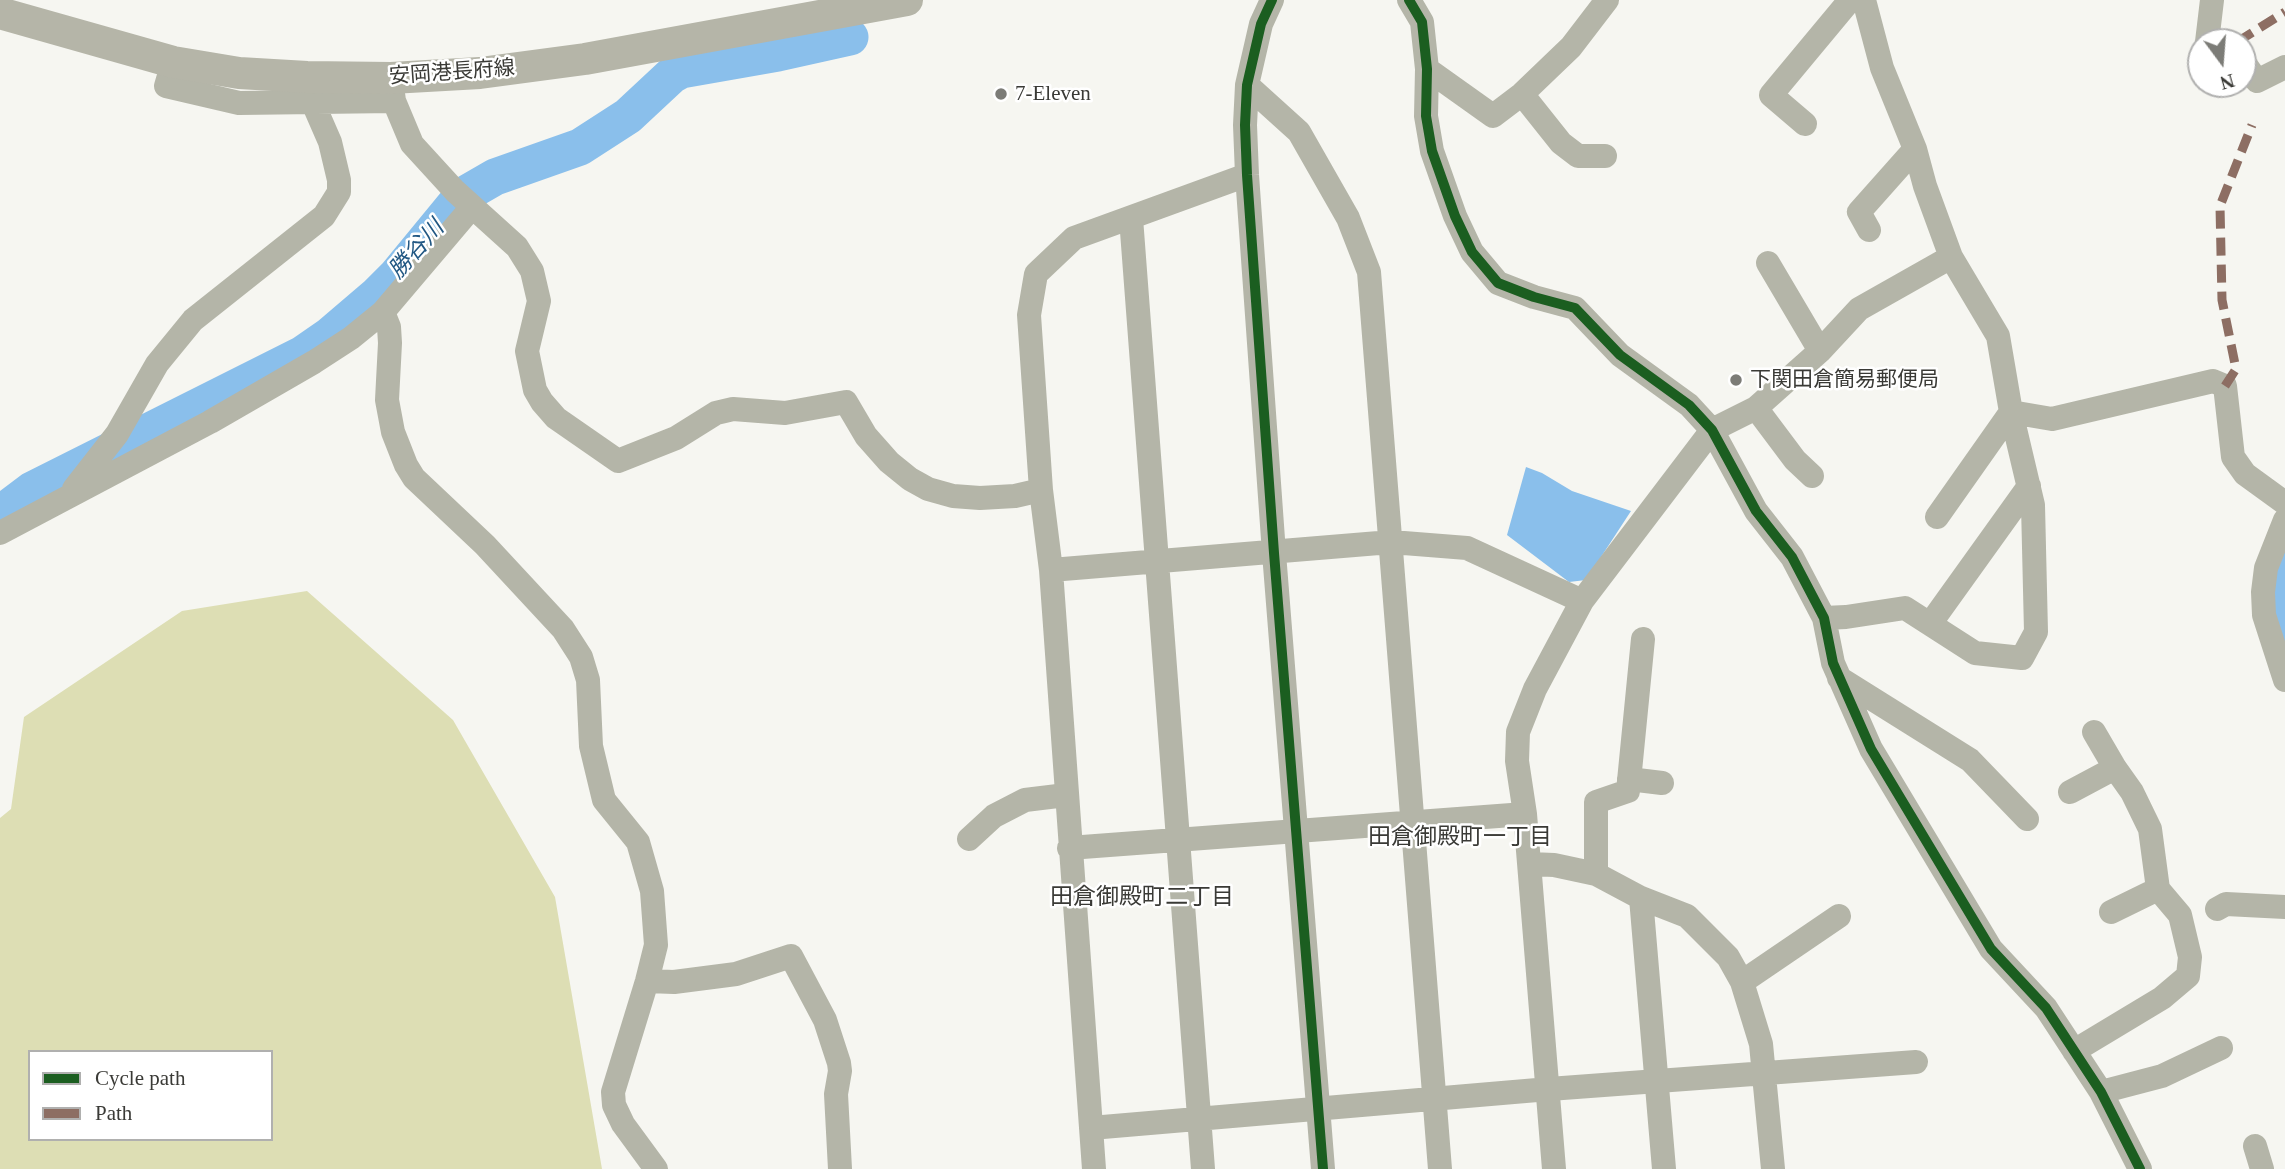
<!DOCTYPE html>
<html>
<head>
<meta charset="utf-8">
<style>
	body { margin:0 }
	#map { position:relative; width:2285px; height:1169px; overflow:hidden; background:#f6f6f1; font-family:"Times New Roman",serif }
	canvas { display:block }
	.legend { position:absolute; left:28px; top:1050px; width:245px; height:91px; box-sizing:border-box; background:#fff; border:2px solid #b0b0af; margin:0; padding:9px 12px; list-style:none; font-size:21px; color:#3a3a36 }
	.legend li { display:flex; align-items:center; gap:14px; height:35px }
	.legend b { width:35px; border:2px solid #b0b0af }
	.north { position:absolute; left:2187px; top:28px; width:70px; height:70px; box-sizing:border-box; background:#fff; border:2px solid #b0b0af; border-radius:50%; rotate:164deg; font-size:19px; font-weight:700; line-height:28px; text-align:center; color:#3a3a36 }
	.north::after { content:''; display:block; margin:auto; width:24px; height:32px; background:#7c7c77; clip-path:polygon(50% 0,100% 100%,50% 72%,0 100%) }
</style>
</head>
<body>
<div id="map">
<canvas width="2285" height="1169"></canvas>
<ul class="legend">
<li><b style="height:9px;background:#1b5e20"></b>Cycle path</li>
<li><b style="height:9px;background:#8d6e63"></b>Path</li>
</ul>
<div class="north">N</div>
</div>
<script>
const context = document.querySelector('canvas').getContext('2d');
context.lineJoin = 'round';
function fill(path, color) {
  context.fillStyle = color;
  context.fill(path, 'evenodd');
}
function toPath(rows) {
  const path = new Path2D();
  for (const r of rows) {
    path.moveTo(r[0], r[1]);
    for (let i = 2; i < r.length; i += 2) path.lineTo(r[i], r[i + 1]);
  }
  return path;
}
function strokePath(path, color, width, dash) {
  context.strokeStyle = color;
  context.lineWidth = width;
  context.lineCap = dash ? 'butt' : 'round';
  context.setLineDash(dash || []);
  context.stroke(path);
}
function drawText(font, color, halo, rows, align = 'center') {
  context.font = font + ' "Times New Roman","Noto Sans JP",serif';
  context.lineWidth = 5;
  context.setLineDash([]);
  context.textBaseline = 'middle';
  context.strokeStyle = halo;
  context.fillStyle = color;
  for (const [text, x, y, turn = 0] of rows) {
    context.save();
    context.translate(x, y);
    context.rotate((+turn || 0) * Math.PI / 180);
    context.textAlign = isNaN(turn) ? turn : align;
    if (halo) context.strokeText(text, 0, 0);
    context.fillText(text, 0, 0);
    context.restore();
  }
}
const green = toPath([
	[307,591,453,720,555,897,602,1169,0,1169,0,818,11,809,24,717,182,611],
	[30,1052,271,1052,271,1139,30,1139]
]);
const water = toPath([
	[1526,467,1542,473,1572,491,1631,511,1586,580,1569,582,1507,535]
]);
const river = toPath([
	[0,514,32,490,303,354,329,336,377,295,397,275,457,202,469,192,495,177,580,147,628,116,672,75,681,70,778,53,850,37],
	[2285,570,2276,605,2285,635]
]);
const minor = toPath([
	[1272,0,1261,24,1247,85,1245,125,1247,175,1274,553,1323,1169],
	[1409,0,1422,22,1427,69,1426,116,1432,151,1455,216,1472,252,1498,283,1534,297,1575,308,1620,355,1689,405,1712,430,1756,511,1792,557,1824,618,1833,663,1871,749,1991,949,2046,1008,2101,1092,2140,1169],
	[1864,0,1882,68,1915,149,1925,186,1951,257,1998,336,2011,412,2052,419,2213,381,2225,386,2233,457,2245,474,2285,503],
	[2207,42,2212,0],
	[2243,61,2257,81,2285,67],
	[173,62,166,86,239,103,394,101],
	[1427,69,1493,116,1522,94,1571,47,1607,0],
	[391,78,394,101,412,144,455,191,517,247,532,271,539,301,527,351,535,390,542,402,556,418,618,461,676,438,716,413,733,409,785,413,846,402,866,436,889,462,910,479,928,489,953,496,980,498,1015,496,1041,490],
	[1247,85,1299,132,1348,218,1369,272,1440,1169],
	[1522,94,1561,143,1578,156,1605,156],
	[1805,124,1771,95,1850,0],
	[1131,218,1203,1169],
	[1869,230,1859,212,1915,149],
	[1768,263,1820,351],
	[383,312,389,327,390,343,387,400,393,432,406,465,414,478,485,545,563,629,581,657,588,680,591,746,604,800,638,842,652,891,656,945,647,981,613,1092,614,1105,623,1124,656,1169],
	[1756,408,1795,460,1812,476],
	[74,489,117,434,157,364,193,320,324,216,339,192,339,180,330,142,313,103],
	[1937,517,2011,412],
	[2285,520,2266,568,2263,592,2264,615,2285,680],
	[0,533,210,422,314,362,351,338,383,312,472,207],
	[1051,570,1391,542,1467,548,1582,601],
	[1824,618,1846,617,1905,608,1975,653,2022,658,2036,632,2033,505,2011,412],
	[1930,624,2029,486],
	[1839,678,1970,760,2027,819],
	[1629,779,1662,783],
	[2070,792,2115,768],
	[969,839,994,816,1025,800,1066,795],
	[1069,848,1525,814],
	[1530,864,1554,865,1596,874,1641,898,1687,916,1728,957,1742,982,1761,1044,1773,1169],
	[1596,874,1596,802,1628,791,1643,639],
	[1641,898,1664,1169],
	[2217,909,2226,904,2285,907],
	[2111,912,2158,889],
	[647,981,674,982,736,974,791,956,825,1020,839,1063,840,1071,836,1094,840,1169],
	[1742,982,1839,916],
	[2074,1051,2162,998,2188,976,2190,957,2180,915,2158,889,2150,829,2132,792,2115,768,2094,732],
	[2101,1092,2162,1076,2221,1048],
	[1091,1128,1549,1089,1916,1062],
	[2255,1146,2262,1169],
	[1094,1169,1051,570,1041,490,1029,315,1036,274,1074,238,1247,175],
	[1554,1169,1525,814,1517,761,1518,732,1535,689,1582,601,1712,430,1756,408,1820,351,1859,309,1951,257]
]);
const major = toPath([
	[0,13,173,62,239,73,307,77,391,78,480,73,585,59,907,0]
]);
const quiet = toPath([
	[2237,42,2285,12],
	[2225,386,2236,369,2222,300,2220,206,2252,125]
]);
const cycleway = toPath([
	[1272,0,1261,24,1247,85,1245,125,1247,175,1274,553,1323,1169],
	[1409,0,1422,22,1427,69,1426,116,1432,151,1455,216,1472,252,1498,283,1534,297,1575,308,1620,355,1689,405,1712,430,1756,511,1792,557,1824,618,1833,663,1871,749,1991,949,2046,1008,2101,1092,2140,1169]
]);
const markers = [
	[1001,94,7,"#7c7c77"],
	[1736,380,7,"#7c7c77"]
];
const streetNames = [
	["安岡港長府線",452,73,-4]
];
const poiNames = [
	["7-Eleven",1015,94],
	["下関田倉簡易郵便局",1750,380]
];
const waterNames = [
	["勝谷川",417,250,-48]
];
const neighbourhoodNames = [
	["田倉御殿町一丁目",1460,838],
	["田倉御殿町二丁目",1142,898]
];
fill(green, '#dddeb4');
fill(water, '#8abfeb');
strokePath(river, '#8abfeb', 37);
strokePath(minor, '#b4b5a8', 24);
strokePath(major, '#b5b5a8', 32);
strokePath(quiet, '#8d6e63', 9, [18, 9]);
strokePath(cycleway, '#1b5e20', 10);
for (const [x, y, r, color] of markers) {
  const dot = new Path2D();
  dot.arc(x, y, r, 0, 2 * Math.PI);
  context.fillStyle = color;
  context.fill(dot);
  strokePath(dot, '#fff', 2.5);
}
drawText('21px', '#3a3a36', '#fff', streetNames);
drawText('21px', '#3a3a36', '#fff', poiNames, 'left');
drawText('italic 23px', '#215783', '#fff', waterNames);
drawText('23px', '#3a3a36', '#fff', neighbourhoodNames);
</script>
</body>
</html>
